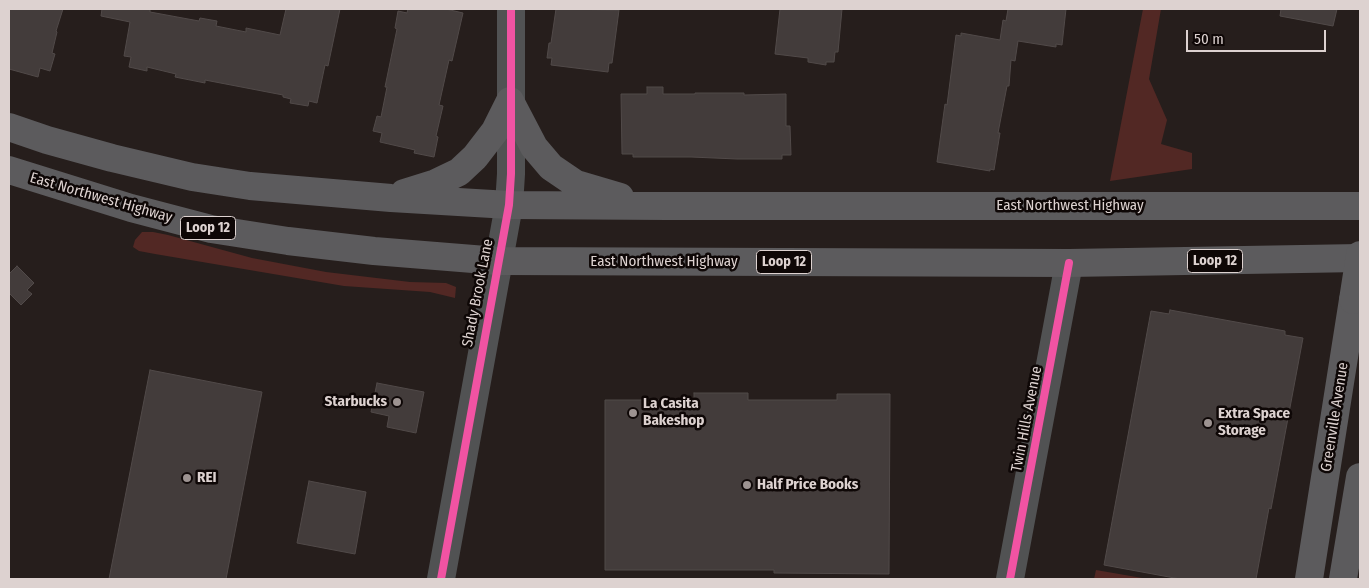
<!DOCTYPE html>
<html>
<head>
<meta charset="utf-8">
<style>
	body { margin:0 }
	#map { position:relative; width:1369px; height:588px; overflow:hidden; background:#261e1c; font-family:"Fira Sans Condensed",sans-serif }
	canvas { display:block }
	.frame { position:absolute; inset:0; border:10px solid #ddd2d0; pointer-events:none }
	.scale { position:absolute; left:1186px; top:30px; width:140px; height:22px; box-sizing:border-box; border:2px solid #ddd2d0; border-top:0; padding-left:6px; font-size:15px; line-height:18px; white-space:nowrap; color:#ddd2d0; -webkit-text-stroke:4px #0e0706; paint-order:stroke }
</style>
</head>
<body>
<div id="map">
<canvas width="1369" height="588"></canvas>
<div class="frame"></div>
<div class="scale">50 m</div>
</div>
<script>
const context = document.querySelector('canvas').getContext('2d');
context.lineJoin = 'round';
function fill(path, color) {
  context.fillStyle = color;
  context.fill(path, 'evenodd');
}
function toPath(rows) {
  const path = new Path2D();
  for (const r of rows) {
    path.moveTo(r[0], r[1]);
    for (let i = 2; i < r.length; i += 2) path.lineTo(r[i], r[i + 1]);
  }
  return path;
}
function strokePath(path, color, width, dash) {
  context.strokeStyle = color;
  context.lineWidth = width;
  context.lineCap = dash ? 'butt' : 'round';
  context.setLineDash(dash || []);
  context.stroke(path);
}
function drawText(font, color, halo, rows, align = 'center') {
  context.font = font + ' "Fira Sans Condensed",sans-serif';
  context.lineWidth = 5;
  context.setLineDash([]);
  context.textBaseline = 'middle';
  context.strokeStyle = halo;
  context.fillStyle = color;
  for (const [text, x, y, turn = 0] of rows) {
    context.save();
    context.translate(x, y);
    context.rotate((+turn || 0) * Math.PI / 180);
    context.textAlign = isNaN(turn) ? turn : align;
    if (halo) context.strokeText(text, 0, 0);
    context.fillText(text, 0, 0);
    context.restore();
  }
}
const green = toPath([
	[1143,9,1161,9,1149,79,1167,120,1161,144,1192,153,1192,169,1110,181],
	[142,232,153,232,168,235,252,258,326,272,410,282,446,283,456,287,455,298,430,292,344,286,155,254,139,251,133,247,135,240],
	[1096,570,1148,579,1094,579]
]);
const building = toPath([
	[9,9,63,9,56,31,57,32,52,53,55,54,50,71,40,68,38,77,9,69,9,9],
	[102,9,150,9,150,12,199,21,200,18,217,21,216,26,246,32,246,28,280,35,286,9,340,9,328,66,325,65,317,103,309,101,308,106,290,103,291,99,283,97,283,95,205,80,205,83,175,77,176,74,147,67,147,71,129,67,131,57,124,56,130,22,101,16,102,9],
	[408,9,446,9,463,13,452,61,449,60,439,105,443,106,436,136,438,137,434,157,414,153,415,150,380,142,382,133,373,131,377,116,381,117,387,87,385,87,397,29,395,28,398,11,407,13,408,9],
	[556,9,619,10,612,63,609,63,608,72,551,65,552,58,547,58,549,43,551,43,556,9],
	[780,9,842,9,838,52,835,52,834,62,826,62,826,65,808,62,808,58,775,54,780,9],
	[1008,9,1066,9,1062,45,1056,44,1056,47,1018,41,1015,61,1011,60,1009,86,1007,86,998,133,1000,133,994,170,990,169,990,171,937,162,945,104,947,105,956,35,961,36,961,33,1000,40,1003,20,1006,21,1008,9],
	[1281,9,1337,9,1333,26,1280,16,1281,9],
	[647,87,663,87,663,94,695,94,695,93,744,93,744,95,786,94,786,126,790,126,791,155,782,155,782,159,737,159,691,157,633,157,633,154,622,154,621,94,647,94,647,87],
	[17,266,34,283,27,290,32,294,21,305,9,293,9,274,17,266],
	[1170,310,1285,331,1285,335,1303,338,1271,509,1269,508,1256,579,1180,579,1104,565,1151,311,1169,314,1170,310],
	[150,370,262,392,226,579,109,579,150,370],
	[377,383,424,392,416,433,387,427,389,416,371,412,377,383],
	[694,393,748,393,748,400,837,400,837,394,890,394,889,574,774,573,774,570,605,570,605,400,694,400,694,393],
	[309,481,366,492,355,554,297,543,309,481]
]);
const minor = toPath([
	[441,579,509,205,511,174,511,9],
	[1010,579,1069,263]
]);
const major = toPath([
	[510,101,534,147,551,167,576,184,620,197],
	[9,127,47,140,112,158,192,177,250,186,391,198,509,205,668,206,1360,206],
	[9,170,131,208,211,229,288,241,374,251,498,261,1069,263,1360,258],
	[404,193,436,183,459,172,475,157,495,131,510,101],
	[1309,579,1353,300],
	[1343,579,1360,477]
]);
const majorBridge = toPath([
	[1353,300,1360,255]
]);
const cycleway = toPath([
	[441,579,509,205,511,174,511,9],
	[1010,579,1069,263]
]);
const markers = [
	[397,402,5,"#9d9391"],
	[633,413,5,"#9d9391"],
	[1208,423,5,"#9d9391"],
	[187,478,5,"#9d9391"],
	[747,485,5,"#9d9391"]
];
const shields = [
	[208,228,55],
	[1215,261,55],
	[784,262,55]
];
const shieldNames = [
	["Loop 12",208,228],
	["Loop 12",1215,261],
	["Loop 12",784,262]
];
const streetNames = [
	["East Northwest Highway",101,198,16],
	["East Northwest Highway",1070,206],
	["East Northwest Highway",664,262],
	["Shady Brook Lane",478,293,-79],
	["Greenville Avenue",1335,417,-81],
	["Twin Hills Avenue",1027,419,-79]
];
const poiNames = [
	["Starbucks",387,402,"right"],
	["La Casita",643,404],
	["Bakeshop",643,421],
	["Extra Space",1218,414],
	["Storage",1218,431],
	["REI",197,478],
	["Half Price Books",757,485]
];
fill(green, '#522824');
fill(building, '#433c3b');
strokePath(building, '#514a49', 1);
strokePath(minor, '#515253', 28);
strokePath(major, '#5c5b5d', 28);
strokePath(majorBridge, '#5c5b5d', 28);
strokePath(cycleway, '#f153a3', 8);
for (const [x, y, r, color] of markers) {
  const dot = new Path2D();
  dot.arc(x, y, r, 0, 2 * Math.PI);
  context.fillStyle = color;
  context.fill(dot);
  strokePath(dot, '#0e0706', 2);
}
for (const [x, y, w] of shields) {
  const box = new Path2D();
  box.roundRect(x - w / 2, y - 11.5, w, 23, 4);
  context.fillStyle = '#0e0706';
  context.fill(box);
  strokePath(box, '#ddd2d0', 1);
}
drawText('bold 14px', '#ddd2d0', null, shieldNames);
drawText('15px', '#ddd2d0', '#0e0706', streetNames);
drawText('bold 15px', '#ddd2d0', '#0e0706', poiNames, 'left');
</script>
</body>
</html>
